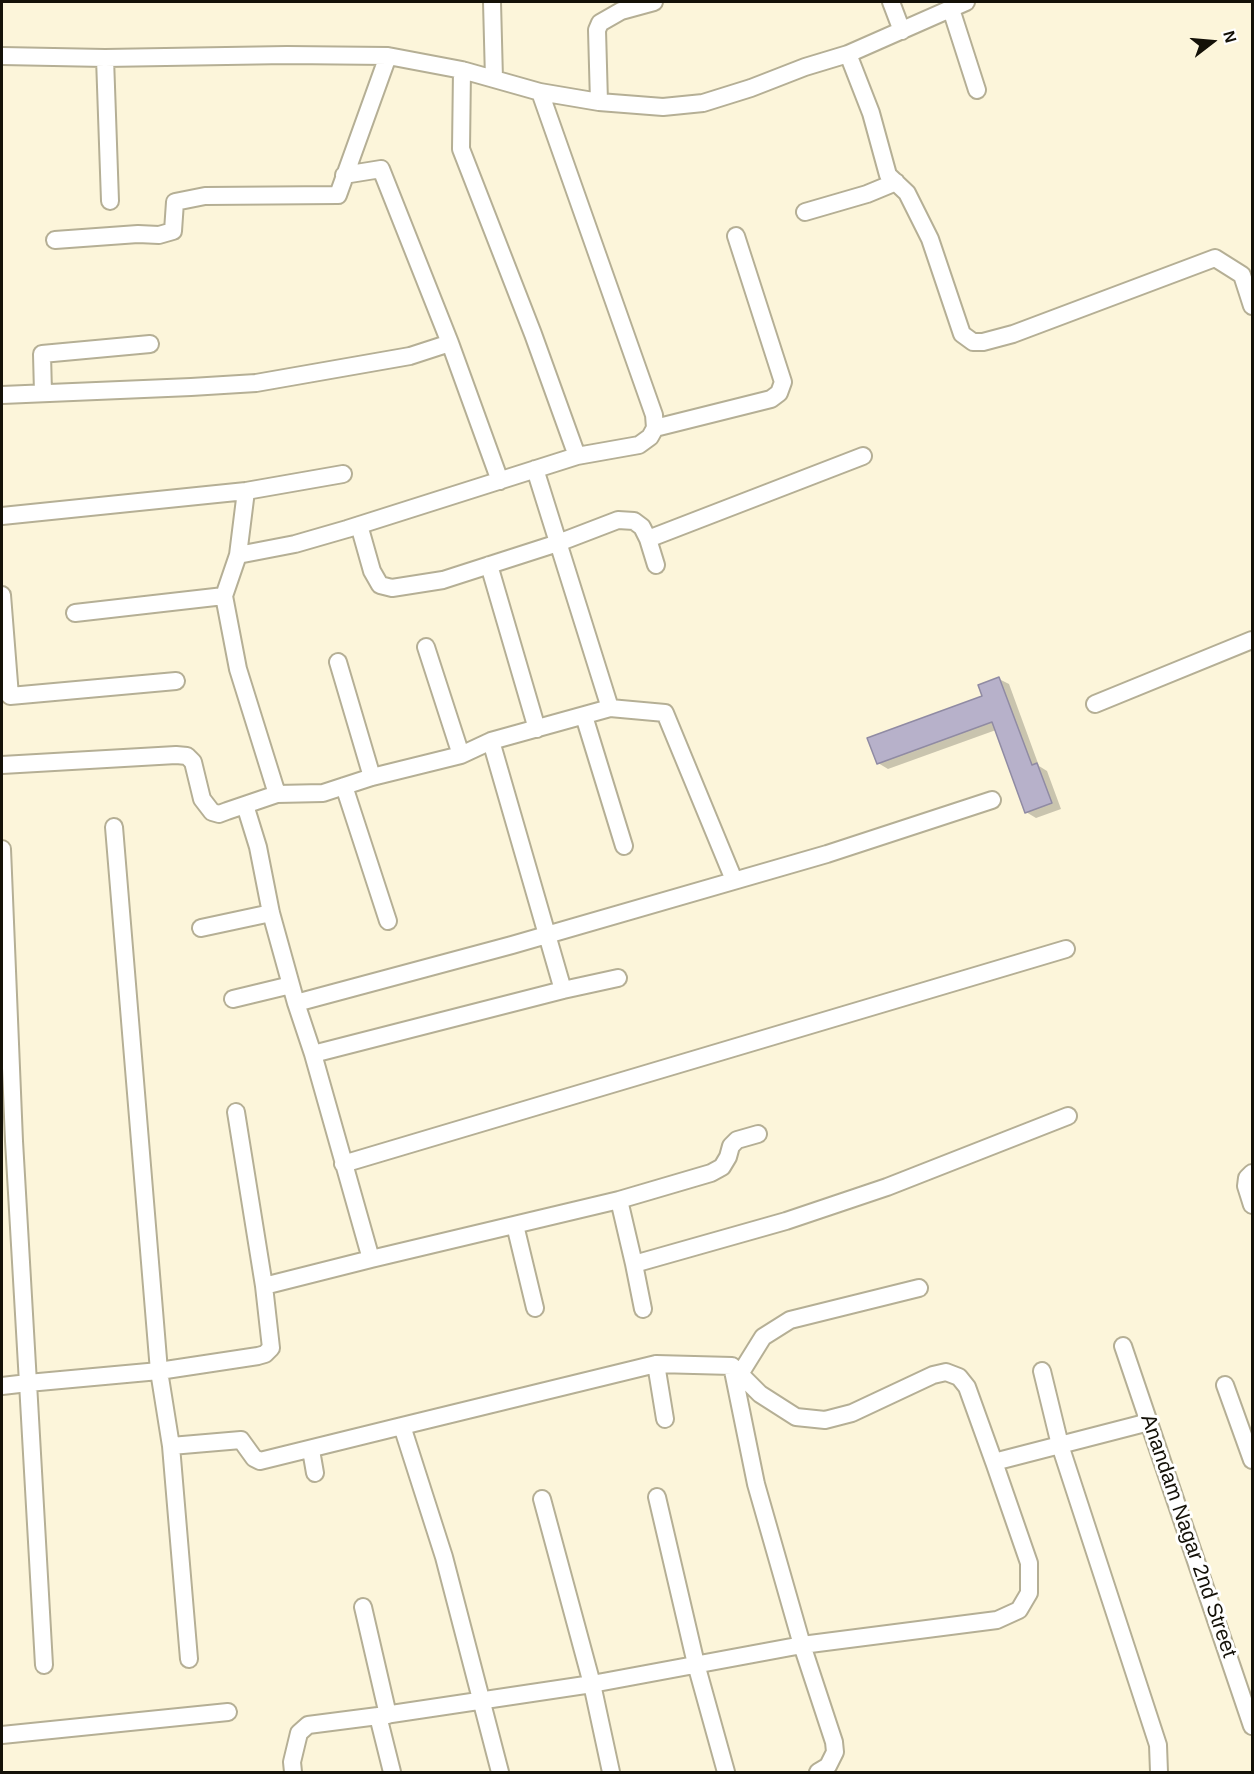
<!DOCTYPE html>
<html>
<head>
<meta charset="utf-8">
<style>
	body { margin:0 }
	#map { position:relative; width:1254px; height:1774px; overflow:hidden; background:#fcf5da; font-family:Helvetica,sans-serif }
	canvas { display:block }
	.frame { position:absolute; inset:0; border:3px solid #141108; pointer-events:none }
	.north { position:absolute; left:1182px; top:12px; width:60px; height:60px; -webkit-text-stroke:4px #fff; paint-order:stroke; rotate:74deg; font-size:16px; font-weight:700; line-height:24px; text-align:center; color:#141108 }
	.north::after { content:''; display:block; margin:auto; width:21px; height:27px; background:#141108; clip-path:polygon(50% 0,100% 100%,50% 72%,0 100%) }
</style>
</head>
<body>
<div id="map">
<canvas width="1254" height="1774"></canvas>
<div class="frame"></div>
<div class="north">N</div>
</div>
<script>
const context = document.querySelector('canvas').getContext('2d');
context.lineJoin = 'round';
function fill(path, color) {
  context.fillStyle = color;
  context.fill(path, 'evenodd');
}
function toPath(rows) {
  const path = new Path2D();
  for (const r of rows) {
    path.moveTo(r[0], r[1]);
    for (let i = 2; i < r.length; i += 2) path.lineTo(r[i], r[i + 1]);
  }
  return path;
}
function strokePath(path, color, width, dash) {
  context.strokeStyle = color;
  context.lineWidth = width;
  context.lineCap = dash ? 'butt' : 'round';
  context.setLineDash(dash || []);
  context.stroke(path);
}
function drawText(font, color, halo, rows, align = 'center') {
  context.font = font + ' Helvetica,sans-serif';
  context.lineWidth = 6;
  context.setLineDash([]);
  context.textBaseline = 'middle';
  context.strokeStyle = halo;
  context.fillStyle = color;
  for (const [text, x, y, turn = 0] of rows) {
    context.save();
    context.translate(x, y);
    context.rotate((+turn || 0) * Math.PI / 180);
    context.textAlign = isNaN(turn) ? turn : align;
    if (halo) context.strokeText(text, 0, 0);
    context.fillText(text, 0, 0);
    context.restore();
  }
}
const shadow = toPath([
	[999,679,1009,684,1039,766,1047,771,1061,809,1036,818,1026,812,996,730,888,769,878,763,984,697]
]);
const building = toPath([
	[999,677,1032,765,1037,763,1052,803,1025,813,992,722,877,764,867,738,982,696,978,685,999,677]
]);
const minor = toPath([
	[492,2,494,79],
	[891,2,902,31],
	[951,9,977,90],
	[848,54,966,2],
	[2,56,105,58,287,55,388,56,462,70,540,92,599,102,663,107,703,103,751,88,805,67,848,54,871,113,888,175,907,193,930,239,962,334,973,342,983,342,1013,334,1215,258,1242,275,1252,306],
	[105,58,110,201],
	[540,92,654,415,655,428,650,437,639,445,577,456],
	[599,102,597,30,600,23,621,11,654,2],
	[344,175,381,169,450,343,500,481],
	[805,212,867,194,896,182],
	[55,240,138,234,159,235,173,231,175,202,205,196,338,195,388,56],
	[43,393,42,354,150,344],
	[2,395,191,387,256,383,410,356,450,343],
	[655,428,771,399,779,393,783,382,736,236],
	[535,469,610,708],
	[2,516,246,491,343,474],
	[359,525,372,571,380,585,392,588,443,580,558,543,618,520,634,521,642,527,648,539,863,456],
	[648,539,656,565],
	[238,555,295,544,347,529,577,456,533,334,461,149,462,70],
	[489,565,537,729],
	[2,595,10,696,176,681],
	[75,613,224,596],
	[426,647,461,755],
	[338,662,372,777],
	[1095,704,1252,640],
	[584,716,624,846],
	[491,741,563,990],
	[2,765,176,755,187,756,193,762,202,799,212,812,219,814,227,811,277,794,238,669,224,596,238,555,246,491],
	[344,786,388,921],
	[277,794,323,793,372,777,461,755,491,741,610,708,665,713,734,880],
	[245,805,258,847,271,913,296,1003,313,1054,371,1259,619,1200,634,1264,786,1221,887,1187,1068,1116],
	[114,827,159,1371,171,1446,189,1659],
	[2,849,14,1141,28,1383,159,1371,258,1356,265,1354,271,1348,264,1286,236,1112],
	[201,928,271,913],
	[233,999,291,985],
	[296,1003,512,945,827,854,992,800],
	[313,1054,563,990,618,978],
	[343,1164,1066,949],
	[1252,1173,1247,1178,1246,1186,1252,1205],
	[619,1200,711,1173,722,1167,728,1157,731,1146,737,1140,758,1134],
	[515,1225,535,1308],
	[634,1264,643,1309],
	[264,1286,371,1259],
	[1123,1346,1252,1726],
	[656,1364,665,1419],
	[732,1366,756,1484,802,1645,834,1742,835,1752,828,1766,818,1772],
	[1042,1371,1060,1445,1158,1745,1159,1772],
	[740,1374,763,1337,790,1320,919,1288],
	[1225,1385,1252,1460],
	[2,1386,28,1383,44,1665],
	[402,1426,656,1364,732,1366,760,1394,796,1417,825,1420,852,1413,933,1375,946,1372,959,1377,967,1387,994,1462,1149,1422],
	[171,1446,241,1440,254,1458,260,1461,402,1426,444,1557,500,1772],
	[311,1450,315,1473],
	[657,1497,696,1664,726,1772],
	[542,1499,592,1684,611,1772],
	[363,1607,388,1715],
	[2,1735,228,1712],
	[293,1772,292,1762,299,1733,308,1725,378,1716],
	[392,1772,378,1716,592,1684,802,1645,997,1620,1019,1610,1029,1593,1029,1563,994,1462]
]);
const streetNames = [
	["Anandam Nagar 2nd Street",1188,1536,71]
];
fill(shadow, '#0003');
fill(building, '#b7b1ca');
strokePath(building, '#908ba3', 1.5);
strokePath(minor, '#b5af95', 20);
strokePath(minor, '#fff', 16);
drawText('21px', '#141108', '#fff', streetNames);
</script>
</body>
</html>
